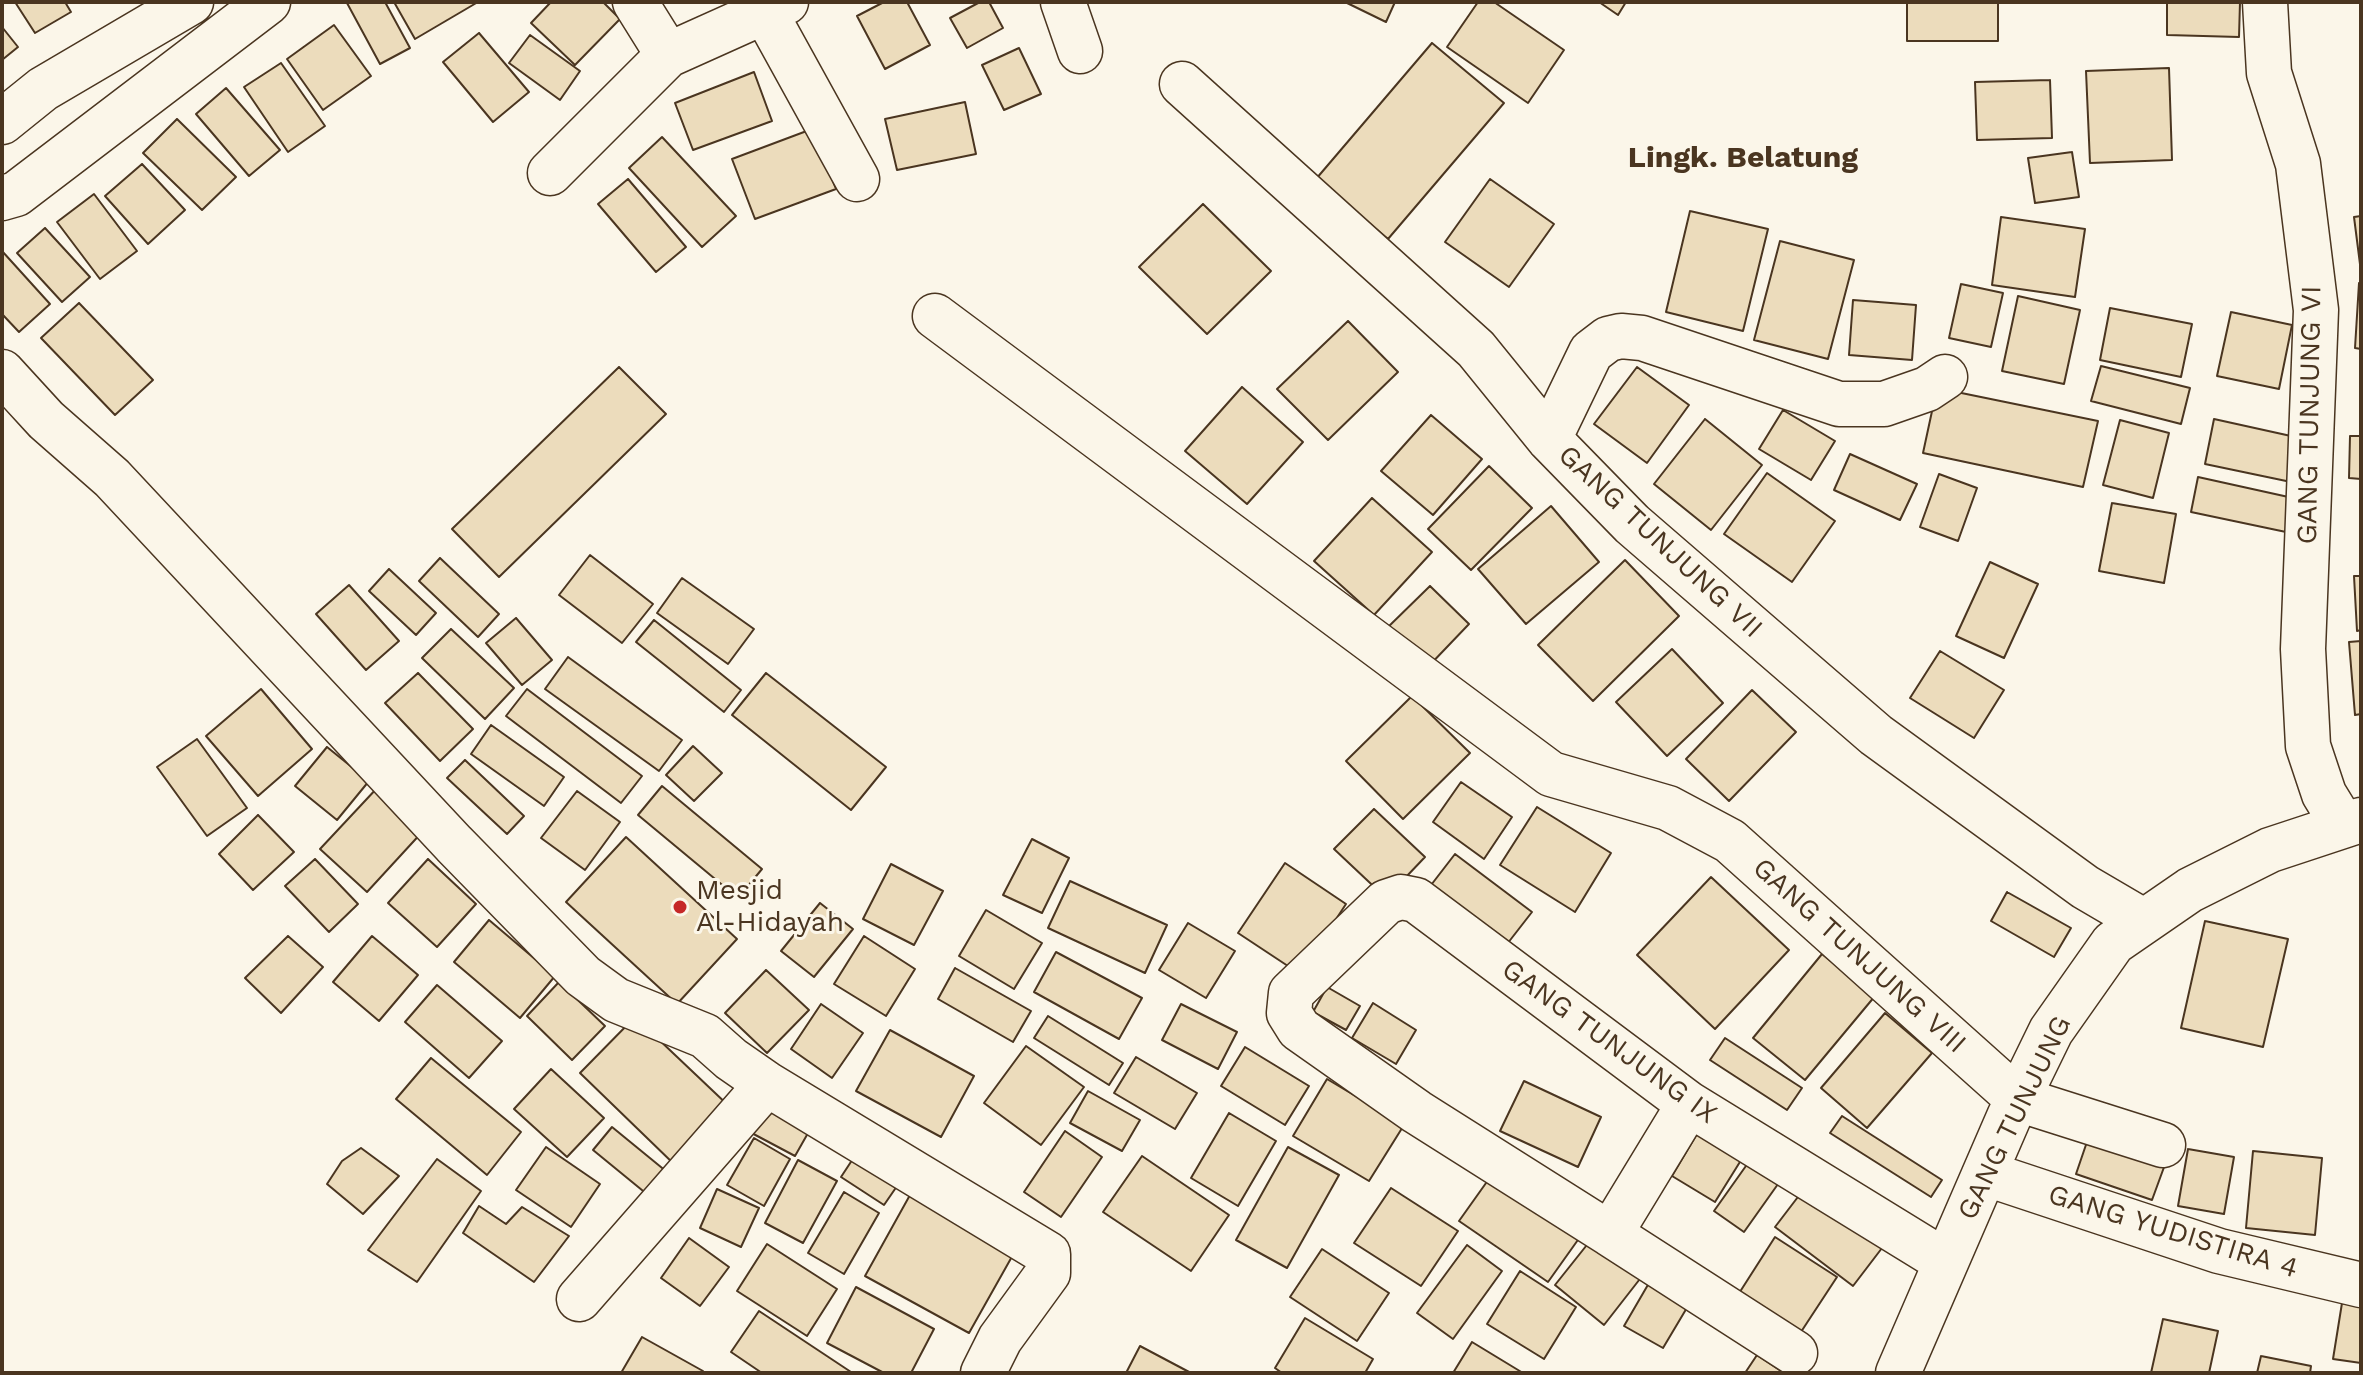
<!DOCTYPE html>
<html>
<head>
<meta charset="utf-8">
<style>
	body { margin:0 }
	#map { position:relative; width:2363px; height:1375px; overflow:hidden; background:#fbf6e9; font-family:"Work Sans",sans-serif }
	canvas { display:block }
	.frame { position:absolute; inset:0; border:4px solid #4a3520; pointer-events:none }
</style>
</head>
<body>
<div id="map">
<canvas width="2363" height="1375"></canvas>
<div class="frame"></div>
</div>
<script>
const context = document.querySelector('canvas').getContext('2d');
context.lineJoin = 'round';
function fill(path, color) {
  context.fillStyle = color;
  context.fill(path, 'evenodd');
}
function toPath(rows) {
  const path = new Path2D();
  for (const r of rows) {
    path.moveTo(r[0], r[1]);
    for (let i = 2; i < r.length; i += 2) path.lineTo(r[i], r[i + 1]);
  }
  return path;
}
function strokePath(path, color, width, dash) {
  context.strokeStyle = color;
  context.lineWidth = width;
  context.lineCap = dash ? 'butt' : 'round';
  context.setLineDash(dash || []);
  context.stroke(path);
}
function drawText(font, color, halo, rows, align = 'center') {
  context.font = font + ' "Work Sans",sans-serif';
  context.lineWidth = 6;
  context.setLineDash([]);
  context.textBaseline = 'middle';
  context.strokeStyle = halo;
  context.fillStyle = color;
  for (const [text, x, y, turn = 0] of rows) {
    context.save();
    context.translate(x, y);
    context.rotate((+turn || 0) * Math.PI / 180);
    context.textAlign = isNaN(turn) ? turn : align;
    if (halo) context.strokeText(text, 0, 0);
    context.fillText(text, 0, 0);
    context.restore();
  }
}
const building = toPath([
	[15,2,65,2,71,12,35,33,15,2],
	[385,2,410,48,380,64,347,3,385,2],
	[394,2,478,2,415,39,394,2],
	[551,2,603,2,620,19,575,65,531,23,551,2],
	[884,2,907,2,930,45,885,69,857,16,884,2],
	[980,2,989,2,1003,28,967,48,950,18,980,2],
	[1345,2,1395,2,1386,22,1345,2],
	[1478,2,1494,2,1564,50,1528,103,1447,47,1478,2],
	[1599,2,1626,2,1618,15,1599,2],
	[1907,2,1998,2,1998,41,1907,41,1907,2],
	[2167,2,2240,2,2239,37,2167,35,2167,2],
	[334,25,371,76,323,110,287,59,334,25],
	[2,27,18,47,2,60,2,27],
	[479,33,529,92,493,122,443,62,479,33],
	[530,35,580,71,560,100,509,63,530,35],
	[1432,43,1504,103,1388,239,1316,179,1432,43],
	[1019,48,1041,94,1004,110,982,65,1019,48],
	[281,63,325,126,288,152,244,87,281,63],
	[2169,68,2172,160,2090,163,2086,71,2169,68],
	[754,72,772,121,693,150,675,103,754,72],
	[2050,80,2052,138,1977,140,1975,82,2050,80],
	[226,88,280,150,249,176,196,114,226,88],
	[965,102,976,154,897,170,885,119,965,102],
	[177,119,236,177,202,210,143,153,177,119],
	[812,129,836,189,755,219,732,159,812,129],
	[662,137,736,216,702,247,629,168,662,137],
	[2072,152,2079,197,2035,203,2028,158,2072,152],
	[142,164,185,210,148,244,105,196,142,164],
	[628,179,686,247,656,272,598,204,628,179],
	[1490,179,1554,224,1509,287,1445,242,1490,179],
	[94,194,137,251,100,279,57,222,94,194],
	[1203,204,1271,271,1207,334,1139,267,1203,204],
	[1690,211,1768,229,1743,331,1666,312,1690,211],
	[2361,216,2361,272,2354,217,2361,216],
	[2001,217,2085,229,2075,297,1992,285,2001,217],
	[45,228,90,277,62,302,17,253,45,228],
	[1780,241,1854,260,1828,359,1754,340,1780,241],
	[2,251,50,304,19,332,2,314,2,251],
	[2359,283,2361,283,2361,349,2355,348,2359,283],
	[1961,284,2003,293,1991,347,1949,338,1961,284],
	[2018,296,2080,310,2064,384,2002,371,2018,296],
	[1853,300,1916,305,1912,360,1849,355,1853,300],
	[79,303,153,380,115,415,41,338,79,303],
	[2110,308,2192,324,2181,377,2100,360,2110,308],
	[2231,312,2292,325,2279,389,2217,376,2231,312],
	[1348,321,1398,372,1328,440,1277,389,1348,321],
	[2101,366,2190,388,2181,424,2091,401,2101,366],
	[619,367,666,414,499,577,452,529,619,367],
	[1637,367,1689,405,1647,463,1594,424,1637,367],
	[1242,387,1303,442,1247,504,1185,451,1242,387],
	[1937,388,2098,421,2083,487,1923,453,1937,388],
	[1783,410,1835,441,1811,480,1759,449,1783,410],
	[1431,415,1482,459,1433,515,1381,471,1431,415],
	[1705,419,1762,465,1711,530,1654,484,1705,419],
	[2214,419,2300,438,2291,482,2205,464,2214,419],
	[2120,420,2169,433,2153,498,2103,485,2120,420],
	[2350,436,2361,436,2361,479,2349,478,2350,436],
	[1850,454,1917,484,1900,520,1834,490,1850,454],
	[1489,466,1532,508,1471,570,1428,529,1489,466],
	[1767,473,1835,521,1792,582,1724,534,1767,473],
	[1939,474,1977,488,1958,541,1920,527,1939,474],
	[2198,477,2293,498,2286,532,2191,512,2198,477],
	[1372,498,1432,552,1374,615,1314,561,1372,498],
	[2112,503,2176,514,2164,583,2099,571,2112,503],
	[1551,506,1599,562,1526,624,1478,569,1551,506],
	[590,555,653,604,622,643,559,595,590,555],
	[440,558,499,614,478,637,419,581,440,558],
	[1625,560,1679,616,1593,701,1538,645,1625,560],
	[1990,562,2038,584,2004,658,1956,636,1990,562],
	[389,569,436,613,416,635,369,591,389,569],
	[2354,576,2361,576,2361,630,2357,631,2354,576],
	[682,578,754,629,728,664,657,613,682,578],
	[349,585,399,641,366,670,316,614,349,585],
	[1430,586,1469,624,1425,670,1385,630,1430,586],
	[516,618,552,660,522,685,486,643,516,618],
	[654,620,741,690,724,712,636,642,654,620],
	[451,629,514,688,485,719,422,658,451,629],
	[2361,641,2361,714,2355,715,2349,642,2361,641],
	[1672,649,1723,703,1667,756,1616,702,1672,649],
	[1940,651,2004,690,1974,738,1910,698,1940,651],
	[568,657,682,740,659,771,545,689,568,657],
	[418,673,473,729,440,761,385,703,418,673],
	[766,673,886,767,851,810,732,715,766,673],
	[261,689,312,749,258,796,206,736,261,689],
	[527,689,642,776,621,803,506,716,527,689],
	[1752,690,1796,732,1729,801,1686,759,1752,690],
	[1412,696,1470,753,1403,819,1346,761,1412,696],
	[491,725,564,777,544,806,471,754,491,725],
	[197,739,247,808,207,836,157,767,197,739],
	[693,746,722,773,694,801,666,775,693,746],
	[327,747,369,781,337,820,295,786,327,747],
	[465,760,524,816,507,834,447,778,465,760],
	[1461,782,1512,817,1484,859,1433,822,1461,782],
	[662,786,762,869,738,898,638,815,662,786],
	[378,787,424,830,367,892,320,849,378,787],
	[577,791,620,822,585,870,541,838,577,791],
	[1537,807,1611,853,1575,912,1500,865,1537,807],
	[1374,809,1425,857,1386,898,1334,849,1374,809],
	[258,815,294,852,253,890,219,854,258,815],
	[626,837,737,939,677,1004,566,902,626,837],
	[1032,839,1069,858,1042,913,1003,895,1032,839],
	[1455,854,1532,912,1504,948,1428,889,1455,854],
	[315,859,358,904,329,932,285,886,315,859],
	[428,859,476,904,437,947,388,903,428,859],
	[1285,863,1346,904,1300,974,1238,933,1285,863],
	[891,864,943,891,914,945,863,919,891,864],
	[1711,877,1789,950,1715,1029,1637,955,1711,877],
	[1070,881,1167,925,1145,973,1048,928,1070,881],
	[2007,892,2071,928,2054,957,1991,921,2007,892],
	[820,903,853,929,814,977,781,951,820,903],
	[986,910,1042,943,1014,989,959,956,986,910],
	[489,920,555,976,520,1018,454,962,489,920],
	[2205,921,2288,939,2263,1047,2181,1028,2205,921],
	[1188,923,1235,951,1206,998,1159,970,1188,923],
	[288,936,323,967,281,1013,245,978,288,936],
	[372,936,418,975,379,1021,333,982,372,936],
	[864,936,915,969,886,1016,834,984,864,936],
	[1056,952,1142,998,1119,1039,1034,992,1056,952],
	[1822,954,1875,996,1805,1080,1753,1038,1822,954],
	[955,968,1031,1011,1013,1042,938,999,955,968],
	[766,970,809,1010,767,1053,725,1013,766,970],
	[559,982,605,1026,572,1060,527,1016,559,982],
	[437,985,502,1041,469,1078,405,1022,437,985],
	[1327,987,1360,1006,1346,1030,1313,1012,1327,987],
	[1373,1003,1416,1030,1396,1064,1352,1038,1373,1003],
	[821,1004,863,1033,832,1078,791,1049,821,1004],
	[1181,1004,1237,1032,1218,1069,1162,1040,1181,1004],
	[1885,1013,1932,1053,1867,1128,1821,1088,1885,1013],
	[1048,1016,1123,1063,1109,1085,1034,1038,1048,1016],
	[635,1017,732,1109,676,1166,580,1073,635,1017],
	[890,1030,974,1076,941,1137,856,1091,890,1030],
	[1725,1038,1802,1088,1787,1110,1710,1060,1725,1038],
	[1026,1046,1084,1087,1041,1145,984,1103,1026,1046],
	[1245,1047,1309,1086,1285,1125,1221,1086,1245,1047],
	[1136,1057,1197,1093,1175,1129,1114,1093,1136,1057],
	[431,1058,521,1132,487,1175,396,1099,431,1058],
	[551,1069,604,1118,567,1157,514,1109,551,1069],
	[1327,1079,1404,1125,1369,1181,1293,1136,1327,1079],
	[1524,1081,1601,1117,1578,1167,1500,1131,1524,1081],
	[1088,1091,1140,1120,1122,1151,1070,1123,1088,1091],
	[767,1092,816,1119,795,1156,746,1130,767,1092],
	[1229,1113,1276,1141,1238,1206,1191,1178,1229,1113],
	[1842,1116,1942,1180,1931,1197,1830,1133,1842,1116],
	[1704,1122,1748,1149,1715,1202,1672,1176,1704,1122],
	[612,1127,667,1172,648,1195,593,1150,612,1127],
	[1065,1131,1102,1157,1061,1217,1024,1192,1065,1131],
	[2090,1133,2167,1159,2152,1200,2076,1174,2090,1133],
	[754,1138,790,1159,764,1206,727,1185,754,1138],
	[862,1145,906,1173,884,1205,841,1177,862,1145],
	[546,1147,600,1184,571,1227,516,1190,546,1147],
	[1288,1147,1339,1175,1287,1268,1236,1240,1288,1147],
	[361,1148,399,1176,363,1214,327,1184,342,1161,361,1148],
	[2188,1149,2234,1157,2224,1214,2178,1206,2188,1149],
	[2253,1151,2322,1158,2315,1235,2246,1228,2253,1151],
	[1142,1156,1229,1215,1191,1271,1103,1212,1142,1156],
	[1753,1156,1783,1177,1744,1232,1714,1211,1753,1156],
	[437,1159,481,1191,417,1282,368,1250,437,1159],
	[798,1160,837,1181,803,1243,765,1223,798,1160],
	[1491,1176,1580,1237,1548,1282,1459,1221,1491,1176],
	[1391,1188,1458,1231,1421,1286,1354,1243,1391,1188],
	[717,1189,759,1208,741,1247,700,1228,717,1189],
	[1804,1189,1882,1248,1853,1286,1775,1227,1804,1189],
	[844,1192,879,1213,844,1274,808,1253,844,1192],
	[910,1195,1014,1253,969,1333,865,1276,910,1195],
	[479,1206,506,1224,522,1207,569,1236,534,1282,463,1233,479,1206],
	[1594,1236,1643,1275,1604,1325,1555,1285,1594,1236],
	[1775,1237,1837,1277,1797,1338,1736,1298,1775,1237],
	[689,1238,729,1267,700,1306,661,1278,689,1238],
	[767,1244,837,1289,807,1336,737,1291,767,1244],
	[1467,1245,1502,1271,1453,1339,1417,1313,1467,1245],
	[1322,1249,1389,1293,1357,1341,1290,1297,1322,1249],
	[1520,1271,1576,1307,1544,1359,1487,1324,1520,1271],
	[1649,1283,1688,1306,1663,1348,1624,1326,1649,1283],
	[856,1287,934,1329,911,1373,884,1373,827,1343,856,1287],
	[2342,1303,2361,1306,2361,1363,2333,1359,2342,1303],
	[759,1311,851,1372,850,1373,762,1373,731,1352,759,1311],
	[1305,1318,1373,1359,1365,1373,1282,1373,1275,1368,1305,1318],
	[2163,1319,2218,1331,2209,1373,2151,1373,2163,1319],
	[642,1337,703,1371,702,1373,621,1373,642,1337],
	[1472,1342,1523,1373,1453,1373,1472,1342],
	[1140,1346,1191,1373,1126,1373,1140,1346],
	[1757,1355,1784,1373,1745,1373,1757,1355],
	[2261,1356,2311,1366,2310,1373,2257,1373,2261,1356]
]);
const minor = toPath([
	[635,2,668,55,786,2],
	[1063,2,1080,51],
	[2265,2,2269,73,2298,164,2316,310,2303,649,2308,746,2324,794,2343,825],
	[766,14,857,179],
	[1182,84,1476,349,1549,439,1632,524,1876,735,2085,887,2143,921],
	[2,122,43,89,191,2],
	[550,173,668,55],
	[2,198,16,194,268,2],
	[935,316,1551,774,1668,808,1730,841,2018,1099,2163,1145],
	[2,372,46,420,112,478,454,844,583,976,616,1000,705,1036,731,1059,767,1084,1048,1254,1048,1273,1000,1339,983,1373],
	[1549,439,1591,352,1608,339,1621,336,1642,338,1839,404,1884,404,1927,389,1945,377],
	[1689,1104,1610,1234,1417,1112,1299,1029,1289,1013,1291,993,1386,902,1401,897,1416,900,1689,1104,1946,1262],
	[1987,1174,2219,1251,2361,1285],
	[1610,1234,1795,1353],
	[579,1299,767,1084],
	[1898,1373,2009,1117,2051,1031,2113,943,2190,890,2270,850,2361,820]
]);
const markers = [
	[680,907,8,"#c62828"]
];
const streetNames = [
	["GANG TUNJUNG VI",2310,415,-89],
	["GANG TUNJUNG VII",1660,542,43],
	["GANG TUNJUNG VIII",1859,956,42],
	["GANG TUNJUNG IX",1609,1042,36],
	["GANG TUNJUNG",2015,1118,-64],
	["GANG YUDISTIRA 4",2173,1232,17]
];
const poiNames = [
	["Mesjid",696,891],
	["Al-Hidayah",696,923]
];
const neighbourhoodNames = [
	["Lingk. Belatung",1743,158]
];
fill(building, '#ecdcbc');
strokePath(building, '#4a3520', 2);
strokePath(minor, '#4a3520', 47);
strokePath(minor, '#fbf6e9', 44);
for (const [x, y, r, color] of markers) {
  const dot = new Path2D();
  dot.arc(x, y, r, 0, 2 * Math.PI);
  context.fillStyle = color;
  context.fill(dot);
  strokePath(dot, '#fbf6e9', 3);
}
drawText('28px', '#4a3520', '#fbf6e9', streetNames);
drawText('28px', '#4a3520', '#fbf6e9', poiNames, 'left');
drawText('bold 30px', '#4a3520', '#fbf6e9', neighbourhoodNames);
</script>
</body>
</html>
